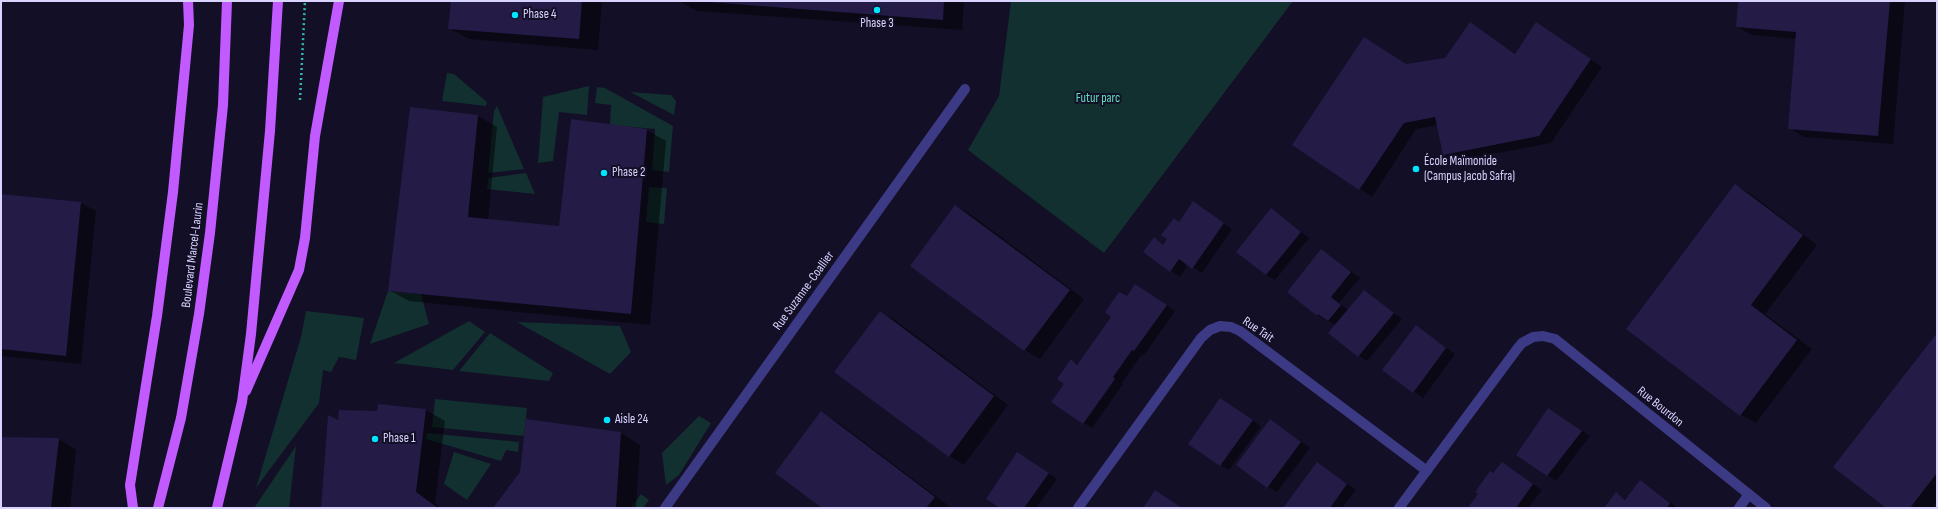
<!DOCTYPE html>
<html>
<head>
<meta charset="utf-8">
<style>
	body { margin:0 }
	#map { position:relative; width:1938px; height:509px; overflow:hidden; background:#130f26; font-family:"Sofia Sans Condensed",sans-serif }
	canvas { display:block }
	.frame { position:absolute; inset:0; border:2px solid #d9d4ff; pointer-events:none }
</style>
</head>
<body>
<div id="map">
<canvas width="1938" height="509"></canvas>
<div class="frame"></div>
</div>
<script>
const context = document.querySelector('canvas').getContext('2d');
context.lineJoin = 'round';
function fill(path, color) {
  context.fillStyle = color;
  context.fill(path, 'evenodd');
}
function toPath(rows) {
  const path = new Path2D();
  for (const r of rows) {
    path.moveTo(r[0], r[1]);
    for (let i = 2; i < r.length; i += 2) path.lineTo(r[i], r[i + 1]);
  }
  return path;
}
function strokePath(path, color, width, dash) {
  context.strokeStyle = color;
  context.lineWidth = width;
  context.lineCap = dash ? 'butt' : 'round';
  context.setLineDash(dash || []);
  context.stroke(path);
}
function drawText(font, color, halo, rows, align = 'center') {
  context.font = font + ' "Sofia Sans Condensed",sans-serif';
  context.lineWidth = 4;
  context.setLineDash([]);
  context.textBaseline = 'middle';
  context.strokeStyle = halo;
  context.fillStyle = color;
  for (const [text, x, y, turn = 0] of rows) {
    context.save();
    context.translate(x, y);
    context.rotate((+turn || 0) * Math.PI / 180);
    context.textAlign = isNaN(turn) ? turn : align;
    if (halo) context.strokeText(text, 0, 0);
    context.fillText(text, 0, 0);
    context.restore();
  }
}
const green = toPath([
	[1011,1,1293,1,1104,253,968,150,999,96],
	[447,73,454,74,487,102,486,106,442,101],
	[589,86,587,115,559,112,553,161,538,163,543,97],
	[597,87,605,88,673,126,669,172,652,170,655,129,610,125,611,105,595,103],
	[630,92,671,95,676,101,674,115],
	[497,106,524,169,488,173,494,111],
	[526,173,535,194,487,189,488,178],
	[649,187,667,188,664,224,646,222],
	[388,291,421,294,429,324,370,344],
	[306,311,364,318,356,360,339,357,331,372,323,370,319,403,256,488,301,337],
	[469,321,485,332,453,370,394,363],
	[517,322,620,326,631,352,610,374],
	[490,333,553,373,549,381,459,371],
	[435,399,527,408,524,436,432,427],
	[699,416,711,423,679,475,666,485,662,453],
	[427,433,519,442,518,452,506,450,501,461,426,439],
	[296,446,289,508,254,508],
	[454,452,491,464,467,500,444,484],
	[641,494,649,500,643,508,631,508]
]);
const shadow = toPath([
	[452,1,602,1,598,50,469,39,449,28],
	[679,1,964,1,962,30,697,11],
	[1739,1,1905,1,1893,144,1804,137,1789,128,1797,39,1752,35,1737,27],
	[1482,31,1516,54,1549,31,1602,67,1551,143,1456,161,1444,154,1438,125,1416,129,1372,197,1293,145,1365,38,1407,65,1446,59],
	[478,116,497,127,488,220,560,227,647,130,666,141,650,325,409,301,389,290],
	[1736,185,1751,194,1817,245,1765,314,1812,349,1756,423,1741,415],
	[1,195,81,203,96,211,81,364,1,356],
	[1194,203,1232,229,1202,273,1188,264,1180,277,1144,252,1154,239,1164,245],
	[955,206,970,214,1084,299,1040,359,1025,350,911,266],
	[1271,209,1309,238,1275,280,1266,275],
	[1322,250,1360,278,1339,303,1348,310,1364,291,1402,319,1367,361,1359,356,1336,325,1317,315],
	[1136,285,1175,311,1144,355,1141,355,1122,383,1123,384,1092,428,1084,423,1065,384,1071,360,1079,365],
	[880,312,895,320,1008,405,964,465,949,456],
	[1416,327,1455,354,1423,398,1384,370],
	[1937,334,1937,501,1932,508,1888,508],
	[1229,404,1261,426,1229,470,1220,465],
	[1549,409,1590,436,1556,481,1517,454],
	[426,410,445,421,435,503,441,508,322,508,338,422,378,412],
	[821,413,836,421,949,506,948,508,824,508],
	[1279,426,1310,448,1277,492,1268,487],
	[621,433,640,445,636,508,495,508],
	[1,438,59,439,76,450,70,508,1,508],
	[1027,458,1057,479,1036,508,1002,508],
	[1317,463,1356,490,1342,508,1285,508],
	[1502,463,1542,490,1528,508,1472,508],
	[1640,482,1649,487,1678,508,1605,508,1616,494,1627,500]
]);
const building = toPath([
	[451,1,582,1,579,39,448,29],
	[696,1,944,1,943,20],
	[1738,1,1890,1,1878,136,1788,129,1796,32,1736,27],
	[1470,22,1515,54,1536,22,1591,59,1539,136,1443,155,1435,117,1404,123,1359,190,1292,145,1364,37,1406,64,1445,58],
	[410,107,478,115,468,217,559,226,571,119,647,129,631,314,388,291],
	[1735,184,1803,235,1751,305,1797,340,1740,416,1626,329],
	[1,194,81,202,66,356,1,349],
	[1193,201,1224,223,1192,269,1179,259,1170,272,1143,252,1154,237,1163,245,1167,239,1161,235,1174,218,1179,222],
	[955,205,1070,290,1024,351,910,266],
	[1271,208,1301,232,1266,275,1236,252],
	[1321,249,1351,272,1331,297,1341,305,1328,321,1318,314,1317,316,1287,292],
	[1135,284,1167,305,1134,351,1132,350,1113,377,1115,379,1083,424,1051,402,1064,384,1057,379,1071,359,1077,365,1111,317,1105,312,1119,292,1127,296],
	[1364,290,1394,313,1358,357,1328,333],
	[880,311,994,396,949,457,834,372],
	[1416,325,1446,348,1413,393,1382,370],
	[1937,333,1937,473,1910,508,1886,508,1833,467],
	[1220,398,1253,420,1220,466,1188,444],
	[378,404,426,409,416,492,438,508,321,508,328,415,338,420,339,410,377,411],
	[1548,408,1582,431,1547,476,1516,455],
	[821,411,935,497,926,508,822,508,775,473],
	[526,419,621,432,616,508,493,508,520,472],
	[1270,419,1301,442,1267,488,1236,465],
	[1,437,59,438,51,508,1,508],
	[1017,452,1049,473,1024,508,1000,508,986,499],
	[1317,462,1347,484,1330,508,1283,508],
	[1502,462,1533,484,1516,508,1472,508,1469,506,1478,494,1475,492,1490,471,1493,473],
	[1640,480,1670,503,1667,508,1604,508,1616,492,1625,500],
	[1155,490,1182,508,1143,508]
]);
const path = toPath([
	[300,100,305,1]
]);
const minor = toPath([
	[665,508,965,89],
	[1078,508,1201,338,1210,330,1220,326,1231,327,1240,331,1427,471],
	[1399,508,1517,349,1522,343,1533,337,1543,336,1555,339,1766,508],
	[1739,508,1749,494]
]);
const primary = toPath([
	[246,391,299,270,305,238,315,136,339,1],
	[133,508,130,485,157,316,173,192,189,25,188,1],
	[158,508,181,418,199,314,210,233,223,105,227,1],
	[217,508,242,402,251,334,270,131,278,1]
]);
const markers = [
	[877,10,4,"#00e5ff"],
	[515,15,4,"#00e5ff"],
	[1416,169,4,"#00e5ff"],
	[604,173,4,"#00e5ff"],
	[607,420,4,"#00e5ff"],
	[375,439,4,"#00e5ff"]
];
const poiNames = [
	["Phase 4",523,15],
	["Phase 3",877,24,"center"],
	["École Maïmonide",1424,162],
	["(Campus Jacob Safra)",1424,177],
	["Phase 2",612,173],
	["Aisle 24",615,420],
	["Phase 1",383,439]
];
const parkNames = [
	["Futur parc",1098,99]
];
const streetNames = [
	["Boulevard Marcel-Laurin",193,255,-83],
	["Rue Suzanne-Coallier",804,291,-54],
	["Rue Tait",1258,330,34],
	["Rue Bourdon",1660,407,39]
];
fill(green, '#12302f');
fill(shadow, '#0007');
fill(building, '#241b47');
strokePath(path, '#2fb8b0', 2.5, [2, 3]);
strokePath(minor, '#3d3a85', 10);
strokePath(primary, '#c25bff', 10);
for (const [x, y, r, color] of markers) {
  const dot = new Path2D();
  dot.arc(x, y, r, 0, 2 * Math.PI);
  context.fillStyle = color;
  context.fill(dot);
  strokePath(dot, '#130f26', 1.5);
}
drawText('13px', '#d9d4ff', '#130f26', poiNames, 'left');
drawText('13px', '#5fe0c0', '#130f26', parkNames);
drawText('13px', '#d9d4ff', '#130f26', streetNames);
</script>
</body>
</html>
